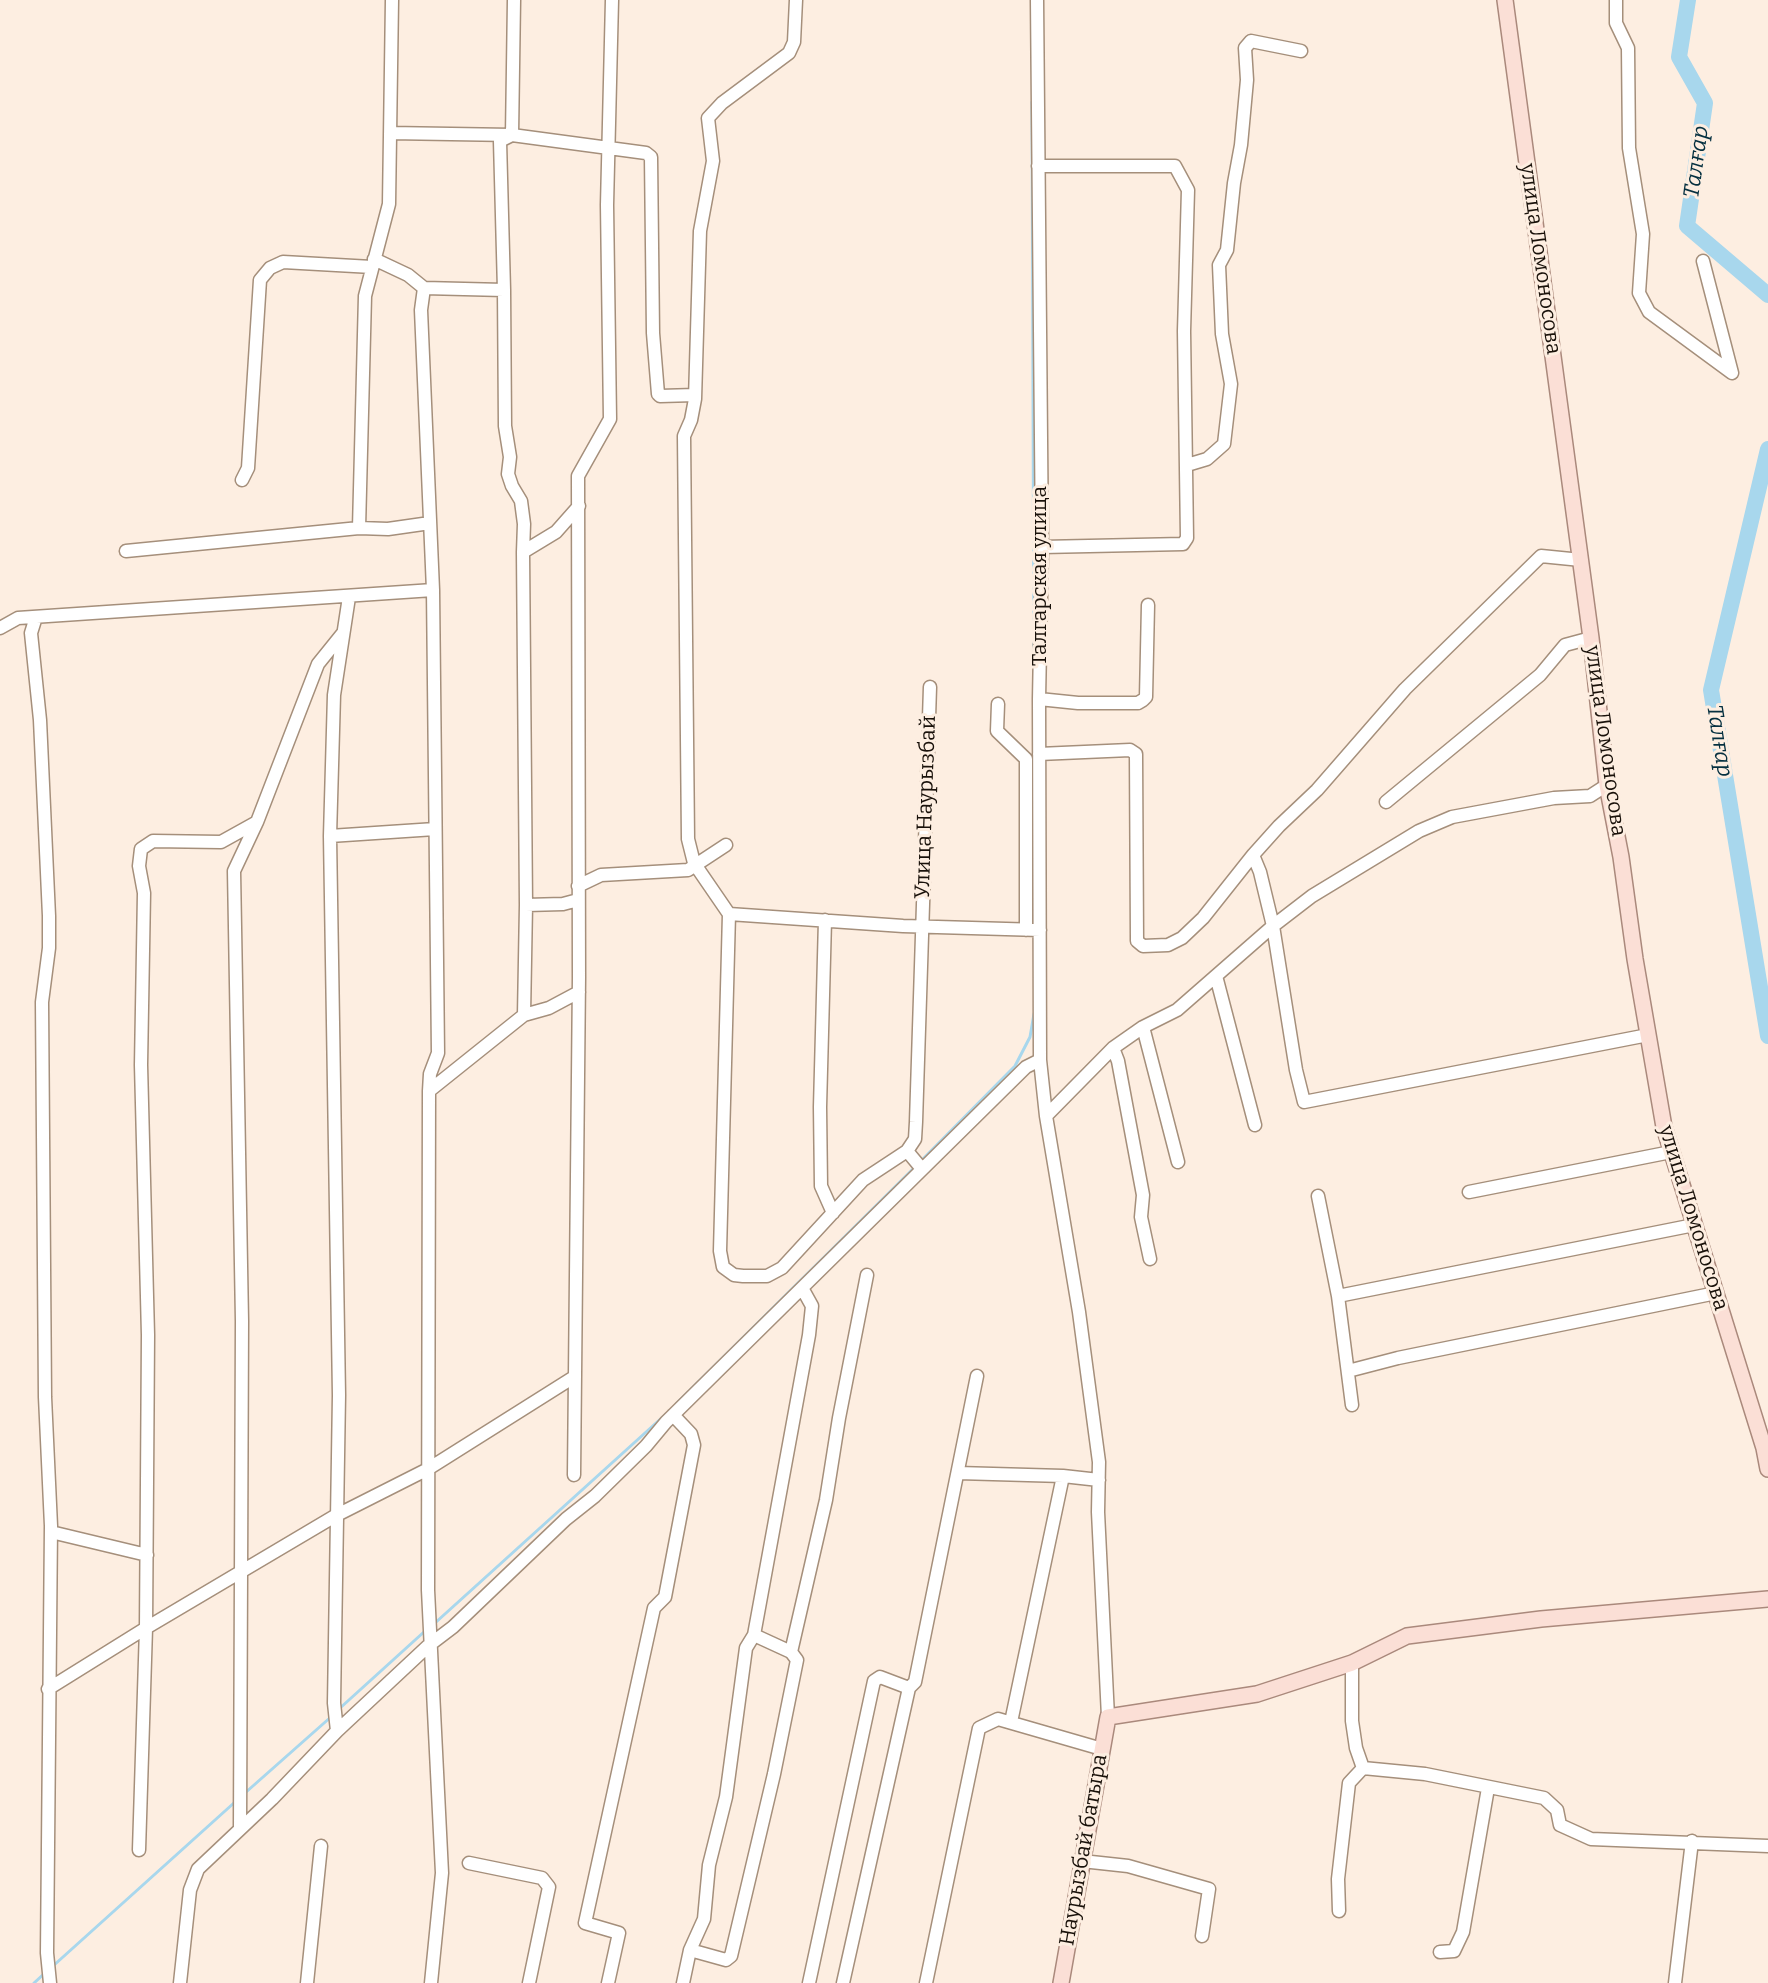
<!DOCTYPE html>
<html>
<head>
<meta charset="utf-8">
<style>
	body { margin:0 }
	canvas { display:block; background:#fdeee1 }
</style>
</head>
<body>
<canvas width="1768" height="1983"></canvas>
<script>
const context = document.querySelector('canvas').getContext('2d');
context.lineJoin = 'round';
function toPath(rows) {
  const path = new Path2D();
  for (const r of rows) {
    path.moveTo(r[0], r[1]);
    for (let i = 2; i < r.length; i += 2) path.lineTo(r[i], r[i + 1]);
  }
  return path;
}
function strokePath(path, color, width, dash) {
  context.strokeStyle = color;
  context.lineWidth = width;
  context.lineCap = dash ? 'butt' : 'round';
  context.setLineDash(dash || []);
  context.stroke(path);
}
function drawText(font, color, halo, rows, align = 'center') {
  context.font = font + ' Bitter,serif';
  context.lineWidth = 6;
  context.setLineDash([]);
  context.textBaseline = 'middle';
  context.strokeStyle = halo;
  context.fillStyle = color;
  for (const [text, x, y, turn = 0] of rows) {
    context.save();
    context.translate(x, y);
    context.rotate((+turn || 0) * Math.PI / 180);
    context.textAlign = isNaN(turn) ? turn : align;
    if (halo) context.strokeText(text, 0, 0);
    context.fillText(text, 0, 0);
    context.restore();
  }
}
const stream = toPath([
	[1032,102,1034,675],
	[920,1162,1015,1066,1030,1037,1034,1014],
	[677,1403,915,1167],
	[435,1623,666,1414],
	[339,1709,425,1631],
	[245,1793,332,1716],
	[53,1966,235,1802],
	[34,1983,46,1972]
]);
const river = toPath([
	[1688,0,1679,57,1705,103,1687,226,1768,295],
	[1768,449,1711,690,1768,1036]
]);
const minor = toPath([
	[796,0,794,42,789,53,722,103,708,118,713,161,700,231,695,399,691,420,684,436,688,839,694,863,729,914,903,926,1040,930],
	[1037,0,1042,547,1039,699,1040,1060,1046,1116,1079,1312,1099,1462,1098,1512,1108,1717],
	[1616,0,1616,23,1628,48,1629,148,1643,234,1639,293,1649,312,1732,373,1703,261],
	[390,133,512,135,646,153,651,157,653,333,658,394,660,396,695,395],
	[1038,166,1175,166,1188,190,1184,331,1187,538,1183,544,1042,547],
	[374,259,408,275,424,288,421,310,433,590,438,1053,430,1074,429,1091,428,1590,442,1873,431,1983],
	[424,288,504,290,505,426,510,457,508,474,512,486,521,501,524,524,523,552],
	[504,290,500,141,512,135,514,0],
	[1187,465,1207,459,1224,444,1231,384,1222,334,1219,265,1227,250,1234,183,1241,145,1247,80,1245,48,1251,41,1301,51],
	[242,480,248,468,260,280,270,268,283,262,372,267],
	[359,528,365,296,389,204,392,0],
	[126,551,359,528,388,529,430,523],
	[36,617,31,633,40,720,49,916,49,948,42,1002,45,1397,51,1526,47,1953,50,1983],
	[0,628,18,618,433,590],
	[1039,699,1078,703,1138,703,1143,700,1146,697,1148,605],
	[998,704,997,731,1026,759,1026,930],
	[1039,754,1130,750,1136,754,1137,941,1143,946,1168,945,1182,938,1203,918,1253,855,1279,826,1317,790,1405,689,1541,556,1581,560],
	[1386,802,1540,675,1565,645,1591,638],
	[330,836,435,829],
	[1253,855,1260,872,1273,926,1312,896,1419,831,1452,817,1554,798,1590,796,1607,785],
	[578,886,601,875,688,870,726,845],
	[526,905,563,904,578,900],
	[729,914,720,1251,723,1267,734,1275,743,1276,767,1276,782,1268,863,1180,907,1151],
	[825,920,820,1107,821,1186,833,1213],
	[1216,976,1255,1125],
	[524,1015,549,1008,579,992],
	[1143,1027,1178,1162],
	[1113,1048,1118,1061,1143,1195,1141,1217,1150,1259],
	[429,1091,524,1015,526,905,523,552,556,532,579,506],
	[1046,1116,1113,1048,1143,1027,1177,1010,1273,926,1296,1070,1304,1102,1648,1035],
	[922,1169,907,1151,915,1139,916,1122,930,687],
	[1469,1192,1671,1152],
	[1318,1196,1338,1296],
	[1348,1371,1398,1358,1716,1293],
	[1352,1405,1338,1296,1694,1225],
	[958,1473,1063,1476],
	[574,1475,579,977,578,476,610,419,607,205,612,0],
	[51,1532,147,1555],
	[791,1652,826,1500,839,1418,867,1275],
	[1352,1663,1352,1721,1356,1748,1363,1768,1425,1774,1544,1798,1557,1810,1560,1825,1591,1839,1768,1846],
	[48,1689,146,1628,335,1516,428,1469,574,1377],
	[1011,1722,1063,1476,1099,1480],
	[337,1731,334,1703,339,1395,330,836,334,695,349,597],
	[240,1829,242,1321,234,871,257,822,318,664,343,633],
	[139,1850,146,1628,148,1335,141,1065,144,893,139,866,141,849,153,841,221,842,257,822],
	[1082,1861,1128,1866,1209,1889,1202,1936],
	[469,1863,542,1878,549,1887,529,1983],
	[1339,1911,1338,1879,1349,1783,1363,1768],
	[690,1950,726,1960,731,1956,774,1774,797,1660,791,1652,754,1635],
	[1440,1952,1454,1951,1463,1932,1488,1788],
	[180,1983,190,1890,198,1869,272,1799,337,1731,428,1646,453,1627,566,1519,595,1496,646,1446,666,1422,1026,1067,1040,1060],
	[307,1983,321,1846],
	[608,1983,619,1933,585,1923,654,1608,665,1597,694,1445,691,1434,673,1415],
	[683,1983,690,1950,704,1919,709,1865,726,1797,746,1648,754,1635,809,1335,812,1306,802,1288],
	[809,1983,874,1681,880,1677,909,1688],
	[843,1983,909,1688,915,1682,977,1376],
	[926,1983,979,1728,998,1719,1102,1749],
	[1675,1983,1692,1841]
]);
const major = toPath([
	[1505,0,1591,638,1607,785,1621,857,1635,959,1664,1127,1764,1448,1768,1469],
	[1061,1983,1108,1717,1257,1694,1352,1663,1407,1636,1541,1619,1768,1599]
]);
const streetNames = [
	["улица Ломоносова",1540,259,82],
	["Талгарская улица",1040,576,-90],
	["улица Ломоносова",1605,741,82],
	["Улица Наурызбай",926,807,-88],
	["улица Ломоносова",1693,1218,73],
	["Наурызбай батыра",1084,1850,-80]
];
const waterNames = [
	["Талғар",1697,162,-82],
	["Талғар",1719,741,81]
];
strokePath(stream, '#a8d7ed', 3);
strokePath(river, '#a8d7ed', 16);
strokePath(minor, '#a58f7b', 15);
strokePath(major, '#aa897c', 18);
strokePath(minor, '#fff', 12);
strokePath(major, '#fbdfd6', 15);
drawText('21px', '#19110a', '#fdeee1', streetNames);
drawText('italic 22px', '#053040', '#fdeee1', waterNames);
</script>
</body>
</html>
